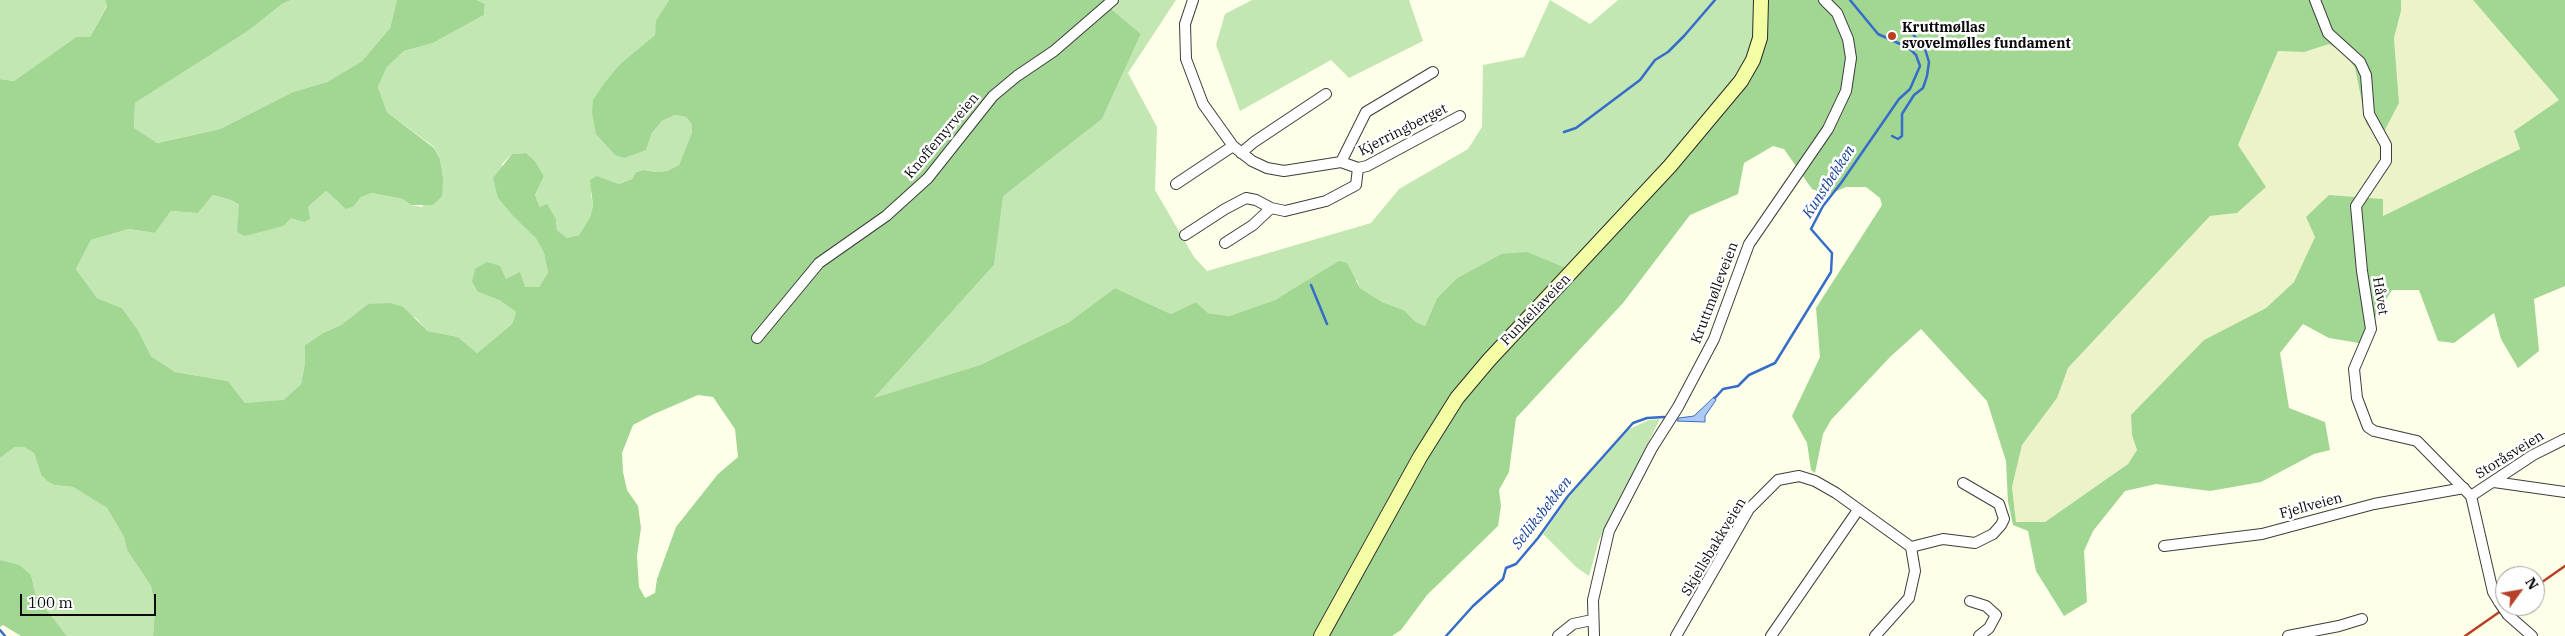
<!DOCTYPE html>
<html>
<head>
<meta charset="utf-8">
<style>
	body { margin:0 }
	#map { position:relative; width:2565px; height:636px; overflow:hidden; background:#feffe8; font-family:"IBM Plex Serif",serif }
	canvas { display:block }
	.north { position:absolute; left:2495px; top:566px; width:50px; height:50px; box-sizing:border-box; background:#fff; border:1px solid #9d9d9d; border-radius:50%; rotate:58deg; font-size:14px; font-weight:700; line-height:20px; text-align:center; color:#0a0a0a }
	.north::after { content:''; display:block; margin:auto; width:18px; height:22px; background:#b74126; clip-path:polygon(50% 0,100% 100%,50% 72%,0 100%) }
	.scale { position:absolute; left:20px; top:594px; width:136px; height:22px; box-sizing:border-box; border:2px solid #0a0a0a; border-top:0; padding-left:6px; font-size:15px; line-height:18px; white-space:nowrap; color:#0a0a0a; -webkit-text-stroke:4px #fff; paint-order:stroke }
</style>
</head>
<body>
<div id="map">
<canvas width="2565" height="636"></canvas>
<div class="north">N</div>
<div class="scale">100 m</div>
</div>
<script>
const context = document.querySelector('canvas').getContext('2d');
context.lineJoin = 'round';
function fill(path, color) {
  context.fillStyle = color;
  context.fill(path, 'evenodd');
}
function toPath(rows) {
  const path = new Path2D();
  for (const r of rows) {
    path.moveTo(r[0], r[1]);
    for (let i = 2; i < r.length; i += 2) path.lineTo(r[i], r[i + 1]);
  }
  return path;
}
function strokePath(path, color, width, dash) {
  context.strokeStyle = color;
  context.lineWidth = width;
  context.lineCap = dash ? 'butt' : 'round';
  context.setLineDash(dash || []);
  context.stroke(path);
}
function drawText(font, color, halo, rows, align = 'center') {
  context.font = font + ' "IBM Plex Serif",serif';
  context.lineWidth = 5;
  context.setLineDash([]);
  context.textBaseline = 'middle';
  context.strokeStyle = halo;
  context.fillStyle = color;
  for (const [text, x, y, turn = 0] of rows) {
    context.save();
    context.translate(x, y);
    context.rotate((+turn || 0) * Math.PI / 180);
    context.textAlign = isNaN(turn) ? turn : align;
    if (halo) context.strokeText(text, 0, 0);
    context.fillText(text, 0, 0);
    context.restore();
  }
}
const farmland = toPath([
	[2401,0,2473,0,2559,100,2514,131,2520,149,2383,216,2382,199,2329,195,2315,237,2294,282,2266,308,2204,340,2163,383,2132,435,2137,450,2128,464,2045,522,2016,522,2012,487,2022,445,2057,398,2068,368,2210,216,2237,213,2238,145,2278,51,2304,52,2329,43,2344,52,2355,68,2366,123,2399,103,2394,38,2401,11]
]);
const green = toPath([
	[0,0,105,0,107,5,90,37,76,37,14,81,0,79],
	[291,0,397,0,390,28,362,61,327,82,293,92,220,129,156,143,134,128,135,103,248,31,282,4],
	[477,0,669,0,657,21,655,35,621,63,613,74,608,147,615,154,646,150,652,133,662,121,675,115,686,117,692,125,692,132,679,165,667,171,655,172,644,170,636,172,632,179,619,184,597,176,591,194,593,206,590,217,579,235,567,238,557,230,556,219,540,207,535,195,544,176,535,161,526,153,512,154,502,164,515,218,536,237,544,253,548,274,539,287,524,287,520,273,478,292,499,300,516,312,512,324,477,353,458,337,428,331,416,318,368,304,341,325,323,333,305,345,305,363,301,384,284,401,245,403,228,381,175,372,151,356,138,330,122,308,97,298,76,269,91,240,129,229,155,233,171,211,198,213,213,195,231,200,240,206,238,219,291,218,307,208,326,191,338,202,354,206,361,197,372,193,404,199,411,205,422,207,443,177,440,159,434,147,387,112,378,87,387,67,404,51,433,43,484,15,485,4],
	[1117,0,1176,0,1128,73,1157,127,1155,190,1194,257,1207,271,1371,223,1399,189,1468,149,1482,127,1483,65,1524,57,1550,0,1590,24,1618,0,1759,0,1749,69,1573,271,1501,254,1457,278,1437,298,1425,326,1416,322,1404,310,1382,302,1360,288,1357,280,1299,286,1275,300,1229,316,1208,313,1196,302,1171,314,1115,288,1069,322,980,365,873,399,994,265,1002,196,1102,119,1141,34,1109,7],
	[1252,0,1409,0,1423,41,1349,78,1331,60,1240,111,1216,45,1225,14],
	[1660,419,1599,540,1589,576,1576,567,1543,534,1569,497,1627,430,1649,420],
	[15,447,24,447,34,453,41,475,47,481,54,485,73,487,107,508,124,537,127,550,151,586,155,608,153,636,67,636,36,596,31,575,0,560,0,458]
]);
const forest = toPath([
	[105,0,291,0,282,4,248,31,135,103,134,128,157,143,220,129,293,92,327,82,362,61,390,28,397,0,477,0,485,4,484,15,433,43,404,51,387,67,378,87,387,112,434,148,440,159,443,177,442,196,433,205,411,205,403,199,372,193,361,197,354,206,346,209,326,191,308,207,310,219,304,222,291,218,283,226,245,236,237,232,239,205,231,200,213,195,198,213,171,211,155,233,129,229,91,240,76,269,97,298,122,308,138,330,151,356,175,372,228,381,245,403,284,400,301,384,305,363,305,345,323,333,341,325,368,304,390,303,403,307,428,331,458,337,477,353,512,324,516,312,499,300,478,292,472,282,475,269,487,262,500,266,506,279,520,272,525,287,539,287,548,273,544,253,536,238,515,218,498,198,493,178,512,154,526,153,535,161,544,176,535,195,540,207,547,204,556,219,557,230,567,238,579,235,590,217,593,206,590,180,597,176,619,184,632,179,636,172,644,170,655,172,667,171,679,165,692,132,692,125,686,117,675,115,662,121,652,133,646,150,624,158,615,155,596,134,592,112,593,100,603,85,621,63,655,35,656,21,669,0,1117,0,1109,7,1141,34,1102,119,1003,196,994,265,874,398,980,365,1069,322,1115,288,1171,314,1196,302,1208,313,1229,316,1275,300,1339,261,1347,263,1360,288,1382,302,1404,310,1416,322,1425,326,1437,298,1457,278,1501,254,1527,252,1573,271,1749,69,1759,0,2401,0,2401,11,2394,38,2399,103,2379,141,2366,123,2355,68,2344,52,2329,44,2304,52,2278,51,2238,145,2266,187,2237,213,2210,216,2068,368,2057,398,2022,445,2012,487,2016,522,2045,522,2128,464,2137,450,2132,435,2131,415,2204,340,2266,308,2294,282,2315,237,2306,217,2329,195,2383,199,2383,216,2520,149,2514,131,2559,100,2473,0,2565,0,2565,286,2534,299,2539,351,2518,368,2501,339,2494,313,2454,343,2438,341,2419,290,2392,290,2359,343,2329,338,2303,324,2280,353,2289,408,2325,422,2330,450,2314,454,2261,482,2210,491,2156,484,2125,491,2093,531,2084,551,2087,602,2064,616,2036,571,2028,531,2013,525,2008,502,2006,461,1987,401,1921,329,1890,357,1831,420,1823,434,1815,473,1811,470,1807,443,1792,416,1820,357,1816,308,1882,205,1880,198,1866,187,1846,187,1827,195,1812,189,1784,149,1773,146,1744,163,1738,194,1690,215,1623,303,1516,418,1509,472,1499,490,1501,506,1498,526,1427,595,1401,630,1392,636,153,636,155,608,151,586,127,550,124,537,107,508,73,487,54,485,47,481,41,475,34,453,24,447,15,447,0,458,0,79,14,81,76,37,90,37,107,6],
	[698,395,713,397,735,429,738,457,718,474,676,527,657,579,655,593,645,598,639,587,637,556,641,528,638,506,627,490,623,472,622,453,633,425,654,414],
	[0,560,19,565,31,575,36,596,67,636,21,636,3,625,0,627]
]);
const water = toPath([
	[1714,397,1716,400,1705,416,1705,422,1677,421,1679,418,1694,416,1714,397]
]);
const stream = toPath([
	[1564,132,1576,128,1640,80,1655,60,1668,52,1684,36,1715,0],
	[1892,136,1898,139,1902,136,1902,114,1914,95,1923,88,1927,76,1929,62,1925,49,1912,33],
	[1311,285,1327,324],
	[1715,398,1723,389,1738,386,1749,375,1775,363,1831,272,1832,253,1811,229,1823,206,1841,183,1899,99,1910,89,1920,66,1916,55,1909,48,1878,34,1850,0],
	[0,630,5,636],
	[1446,636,1473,606,1503,579,1506,568,1516,564,1538,538,1568,496,1633,423,1647,418,1664,417]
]);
const street = toPath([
	[1193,0,1185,24,1186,59,1203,104,1233,146,1252,161,1267,168,1284,171,1341,162,1358,168,1367,166,1460,116],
	[2315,0,2328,33,2360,62,2366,75,2369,114,2386,145,2386,161,2356,206,2362,271,2371,329,2354,369,2357,398,2368,427,2374,431,2417,441,2471,496,2493,592,2499,602],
	[1241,153,1254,142,1326,94],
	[1341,162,1366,112,1433,72],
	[1176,184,1233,146],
	[1185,235,1225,209,1246,198,1256,200,1271,208,1285,211,1326,201,1356,185,1358,168],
	[1225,243,1253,225,1271,208],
	[757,338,819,263,886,216,928,178,993,96,1017,76,1054,51,1113,0],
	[2494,482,2565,492],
	[2471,496,2533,455,2565,439],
	[2164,546,2262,534,2374,504,2464,488],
	[1970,601,1986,606,1996,615,1989,628,1979,636],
	[2508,615,2532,636],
	[1558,636,1573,624,1592,620],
	[1594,636,1593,600,1609,531,1652,448,1678,407,1714,339,1749,244,1828,129,1846,91,1851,58,1848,39,1837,13,1824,0],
	[1676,636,1749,509,1778,480,1799,476,1815,481,1836,493,1911,547],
	[1771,636,1858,510],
	[1875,636,1909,598,1915,571,1911,547,1943,539,1975,543,1993,534,2001,525,2004,519,1999,504,1963,483],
	[2288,636,2339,626,2362,619]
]);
const secondary = toPath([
	[1321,636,1420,457,1457,398,1489,360,1670,166,1741,81,1753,60,1760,38,1761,0]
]);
const rail = toPath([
	[2535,587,2565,566],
	[2465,636,2508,606]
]);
const streetBridge = toPath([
	[2499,602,2508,615]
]);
const markers = [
	[1892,36,5,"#b74126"]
];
const poiNames = [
	["Kruttmøllas",1902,28],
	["svovelmølles fundament",1902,44]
];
const streetNames = [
	["Kjerringberget",1403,130,-27],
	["Knoffemyrveien",942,136,-50],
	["Kruttmølleveien",1715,293,-69],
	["Håvet",2380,296,81],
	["Funkeliaveien",1536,310,-46],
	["Storåsveien",2510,455,-32],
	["Fjellveien",2311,506,-15],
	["Skjellsbakkveien",1714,547,-59]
];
const waterNames = [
	["Kunstbekken",1829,182,-57],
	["Selliksbekken",1542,513,-52]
];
fill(farmland, '#edf3c9');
fill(green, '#c2e7b3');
fill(forest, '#a2d793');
fill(water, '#aec9f5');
strokePath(water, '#366cca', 1);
strokePath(stream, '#366cca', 2.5);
strokePath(street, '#3d3d3d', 12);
strokePath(secondary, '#2c2c2c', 16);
strokePath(street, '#fff', 10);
strokePath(secondary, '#f3fea4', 14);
strokePath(rail, '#b74126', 2.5);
strokePath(streetBridge, '#3d3d3d', 12, []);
strokePath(streetBridge, '#fff', 10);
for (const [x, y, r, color] of markers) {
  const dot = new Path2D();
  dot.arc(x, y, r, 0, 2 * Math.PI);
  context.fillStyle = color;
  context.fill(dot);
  strokePath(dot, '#fff', 2);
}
drawText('bold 14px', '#0a0a0a', '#fff', poiNames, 'left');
drawText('14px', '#0a0a0a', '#fff', streetNames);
drawText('italic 15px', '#174298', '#fff', waterNames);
</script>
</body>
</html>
